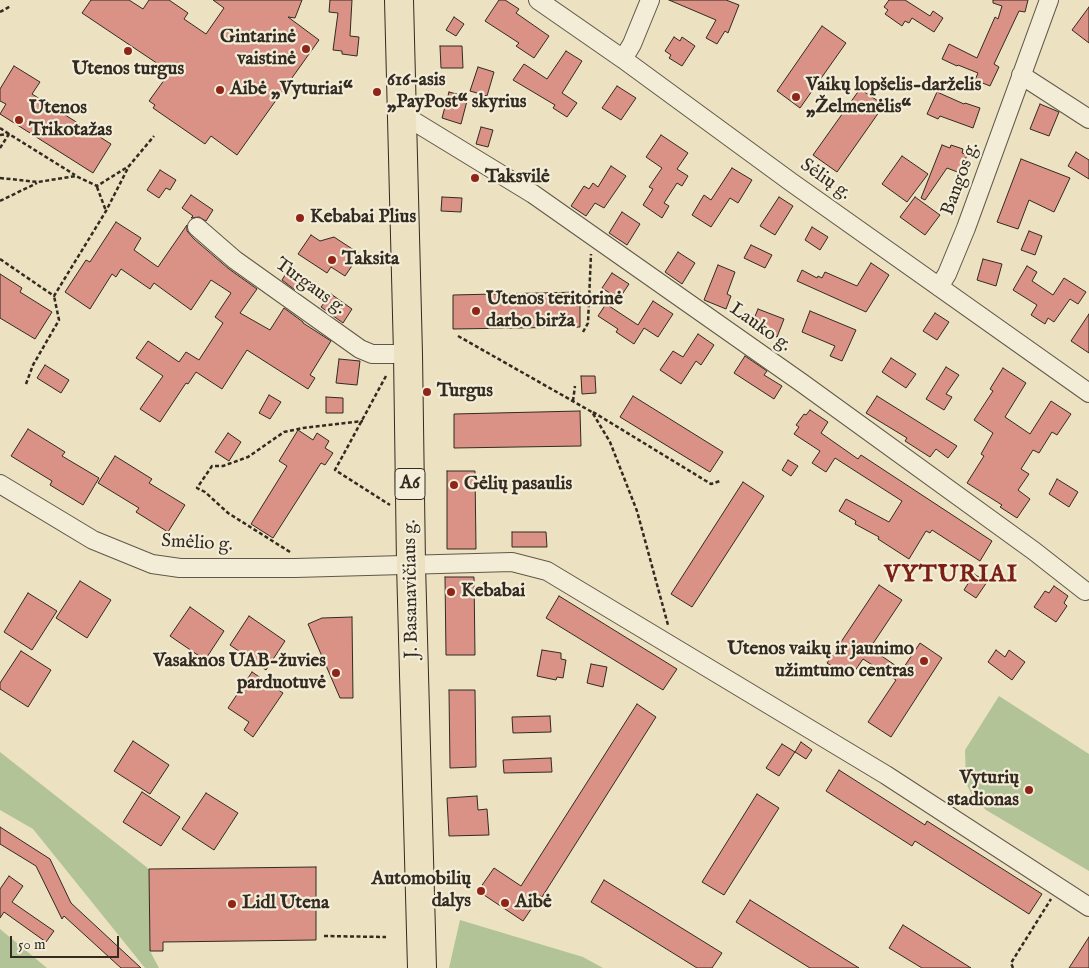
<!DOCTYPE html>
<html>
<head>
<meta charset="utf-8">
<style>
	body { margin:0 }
	#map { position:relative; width:1089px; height:968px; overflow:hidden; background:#ece1c1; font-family:"IM FELL English",serif }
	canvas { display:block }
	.scale { position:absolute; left:10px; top:936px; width:109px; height:22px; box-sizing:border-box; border:2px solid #332b21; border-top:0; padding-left:6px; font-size:15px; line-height:18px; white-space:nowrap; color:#332b21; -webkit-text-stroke:4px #f3ecd7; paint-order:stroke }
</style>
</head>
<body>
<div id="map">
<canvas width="1089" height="968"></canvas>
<div class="scale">50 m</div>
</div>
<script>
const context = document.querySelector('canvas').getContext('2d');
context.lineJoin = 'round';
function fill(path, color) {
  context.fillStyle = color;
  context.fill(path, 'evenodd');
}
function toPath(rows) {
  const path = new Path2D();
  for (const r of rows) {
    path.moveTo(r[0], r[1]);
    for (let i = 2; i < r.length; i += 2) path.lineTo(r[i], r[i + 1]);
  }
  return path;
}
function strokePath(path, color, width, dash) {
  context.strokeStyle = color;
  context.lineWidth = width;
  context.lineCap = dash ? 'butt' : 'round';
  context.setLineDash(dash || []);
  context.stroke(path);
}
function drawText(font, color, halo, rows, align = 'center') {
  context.font = font + ' "IM FELL English",serif';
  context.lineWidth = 4.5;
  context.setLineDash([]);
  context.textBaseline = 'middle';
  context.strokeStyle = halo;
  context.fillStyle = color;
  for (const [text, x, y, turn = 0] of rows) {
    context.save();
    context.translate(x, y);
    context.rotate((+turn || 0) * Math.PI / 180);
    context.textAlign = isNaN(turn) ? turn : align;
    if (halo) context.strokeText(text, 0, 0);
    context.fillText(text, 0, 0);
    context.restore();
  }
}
const green = toPath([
	[999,696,1089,754,1089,871,986,810,973,797,966,783,965,750],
	[0,752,149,869,150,951,159,968,145,968,33,829,0,810],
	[460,920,583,957,603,968,449,968],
	[0,929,47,968,0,968]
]);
const building = toPath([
	[91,0,129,0,143,9,149,0,169,0,188,13,184,19,206,34,224,8,213,0,302,0,295,18,288,17,319,40,237,155,211,136,205,144,153,108,155,105,149,101,170,72,82,13,91,0],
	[330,0,352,0,350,36,359,37,357,56,342,54,342,51,333,50,338,13,329,12,330,0],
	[499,0,505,0,519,9,516,13,549,36,534,58,516,46,519,43,485,21,499,0],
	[669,0,726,0,739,5,728,33,725,31,717,44,706,38,716,20,669,0],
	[889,0,905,0,930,16,933,11,943,18,934,32,912,18,909,23,905,21,902,26,885,14,888,10,884,7,889,0],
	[993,0,1028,0,1025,12,1019,11,994,64,999,67,990,86,975,80,978,73,958,65,957,66,942,59,949,44,977,58,995,17,998,19,1002,6,993,3,993,0],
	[1089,7,1089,43,1072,30,1089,7],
	[454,17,464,24,456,36,446,30,454,17],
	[822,26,846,43,800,108,777,91,822,26],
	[674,37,680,41,682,37,695,46,682,66,669,58,671,55,665,51,674,37],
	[440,46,462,46,463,68,441,68,440,46],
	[566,51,582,61,562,93,577,103,567,117,553,108,555,105,513,80,524,64,547,79,566,51],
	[14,66,40,82,32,94,111,144,93,173,0,114,6,104,0,101,0,89,14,66],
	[478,67,494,72,487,96,470,91,478,67],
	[617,86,636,98,621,120,602,108,617,86],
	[860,89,884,105,837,172,813,155,860,89],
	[449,92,468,97,461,124,442,118,449,92],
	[937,92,964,104,965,103,980,108,973,128,940,116,938,119,927,114,937,92],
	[1040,104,1059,112,1049,136,1030,129,1040,104],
	[481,127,493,130,488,147,476,144,481,127],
	[661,135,688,153,677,169,688,176,682,186,677,183,664,203,669,206,662,218,643,205,653,189,649,187,662,168,646,157,661,135],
	[942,145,950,148,951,145,963,149,962,153,967,155,960,173,947,168,925,200,921,198,942,145],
	[1076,152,1089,160,1089,179,1068,166,1076,152],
	[902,156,928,174,907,202,882,184,902,156],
	[1021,159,1070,178,1054,212,1029,200,1018,229,997,222,1021,159],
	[611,166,626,176,604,208,595,203,586,216,571,206,584,186,589,189,593,183,598,187,611,166],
	[732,168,752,180,738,203,730,198,711,227,692,215,704,195,711,200,732,168],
	[160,170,176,180,170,190,166,188,159,198,147,190,160,170],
	[191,195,213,210,206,221,199,217,191,218,193,216,182,208,191,195],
	[442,197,462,198,461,212,441,211,442,197],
	[779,197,793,206,775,235,760,226,779,197],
	[915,197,940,215,925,235,900,217,915,197],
	[622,212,640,224,627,245,609,233,622,212],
	[116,222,141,238,134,250,158,267,187,225,187,231,194,239,229,269,257,289,240,313,270,330,284,308,303,322,303,323,331,341,310,375,315,378,308,389,247,350,222,389,196,372,188,384,186,383,160,422,140,409,163,376,136,358,148,341,179,362,186,352,199,360,223,323,215,317,231,293,211,280,191,310,154,283,150,289,121,269,116,277,112,274,90,309,65,292,86,260,90,262,116,222],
	[812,227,828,237,820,250,805,240,812,227],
	[1029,231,1042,236,1035,255,1021,250,1029,231],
	[311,235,320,241,334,237,360,254,345,276,331,267,327,273,298,254,311,235],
	[751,245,772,255,765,268,744,258,751,245],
	[678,252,695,263,682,284,665,272,678,252],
	[983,259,1002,264,996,286,977,280,983,259],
	[871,263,889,275,866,312,797,281,802,270,817,278,818,276,822,278,825,272,857,286,871,263],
	[718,265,735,272,727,294,731,296,726,309,704,300,718,265],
	[1027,266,1037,272,1032,281,1053,295,1064,278,1086,292,1078,304,1070,299,1054,322,1048,318,1045,324,1031,315,1037,305,1013,290,1027,266],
	[287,272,301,280,295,290,282,280,287,272],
	[612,273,629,284,619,299,602,288,612,273],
	[0,274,22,288,20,292,52,312,35,339,0,318,0,274],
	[580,292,580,327,453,329,453,295,580,292],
	[331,294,352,309,343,323,321,307,331,294],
	[653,301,673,314,658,337,644,328,634,344,616,332,618,329,598,316,606,304,638,325,653,301],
	[758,309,784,319,777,337,751,326,758,309],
	[810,311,856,330,842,361,830,356,835,346,802,332,810,311],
	[935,313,949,322,937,340,923,331,935,313],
	[1089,314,1089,353,1071,341,1089,314],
	[698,334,714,345,701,365,696,361,681,384,660,370,673,351,683,357,698,334],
	[745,356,767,371,764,375,782,386,774,399,734,373,745,356],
	[891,358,916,374,906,388,882,372,891,358],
	[339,359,360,361,357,385,336,383,339,359],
	[45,365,69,380,61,393,37,378,45,365],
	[946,367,959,375,946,394,952,397,944,410,926,399,946,367],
	[1003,368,1026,383,1005,417,1030,434,1051,401,1071,414,1057,435,1052,432,1039,453,1033,450,1021,469,1029,474,1018,490,1030,499,1017,518,1000,507,1002,505,967,483,984,456,981,454,993,433,974,420,993,391,990,389,1003,368],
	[581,376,595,376,596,393,582,394,581,376],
	[269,395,281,402,270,419,259,413,269,395],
	[633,396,723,452,710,472,620,417,633,396],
	[877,396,957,446,948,458,936,449,930,457,905,441,907,438,866,413,877,396],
	[326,397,343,398,343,413,326,413,326,397],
	[810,410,828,422,821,433,858,459,861,455,992,541,980,561,932,530,930,533,926,531,909,559,878,539,879,537,855,524,856,521,839,511,846,499,889,522,902,501,835,458,826,472,812,463,820,451,794,434,799,427,796,425,804,414,806,415,810,410],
	[580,411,581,446,454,448,454,414,580,411],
	[28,429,65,452,62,456,99,478,83,505,50,485,52,481,11,456,28,429],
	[298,430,313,440,317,433,329,441,325,448,333,453,325,465,321,463,273,538,251,524,287,466,279,461,298,430],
	[228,433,241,442,229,461,215,452,228,433],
	[115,456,152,479,149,483,185,505,168,532,136,512,139,508,98,483,115,456],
	[788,460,798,466,791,476,782,470,788,460],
	[447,471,475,471,476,549,447,549,447,471],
	[1057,479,1078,492,1069,507,1049,494,1057,479],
	[743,482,764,496,692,607,671,594,743,482],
	[512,532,546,532,547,547,512,547,512,532],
	[974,574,987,582,976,598,964,590,974,574],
	[445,577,474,577,475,655,446,655,445,577],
	[80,581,111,600,87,638,56,618,80,581],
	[879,585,902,600,870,648,902,670,920,643,942,658,891,737,868,722,896,680,863,659,850,678,827,663,879,585],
	[1054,586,1068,596,1064,603,1067,606,1056,622,1034,607,1045,591,1049,593,1054,586],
	[28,593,57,611,32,650,4,632,28,593],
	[559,596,677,669,663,690,546,618,559,596],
	[190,607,224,631,205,660,170,636,190,607],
	[249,616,285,641,266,670,230,645,249,616],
	[352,617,353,698,340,698,308,624,322,618,352,617],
	[542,650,561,653,561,659,566,660,563,678,557,677,556,680,537,676,542,650],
	[996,650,1005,657,1009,650,1025,662,1012,680,988,662,996,650],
	[21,651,51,670,28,707,0,689,0,683,21,651],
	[591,664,607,667,603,687,587,683,591,664],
	[252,672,283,693,253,737,244,730,249,722,228,708,252,672],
	[449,690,475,690,476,767,450,768,449,690],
	[637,704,656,717,542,897,540,896,523,921,478,891,494,868,521,886,637,704],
	[550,716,551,732,513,733,512,717,550,716],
	[133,741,169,765,150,794,114,771,133,741],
	[801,742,812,750,806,759,795,752,801,742],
	[782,744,795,752,779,776,766,768,782,744],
	[551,758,552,772,504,773,503,760,551,758],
	[839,770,925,825,927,821,1042,894,1029,914,915,841,912,846,826,791,839,770],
	[142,792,180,817,161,846,123,822,142,792],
	[206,793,238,813,214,850,182,829,206,793],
	[757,794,779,808,724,895,702,882,757,794],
	[477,796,478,810,487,809,489,835,449,836,447,798,477,796],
	[0,827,50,859,71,903,141,968,121,968,64,916,62,919,36,866,0,844,0,827],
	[316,867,316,940,163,942,163,951,150,951,149,869,316,867],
	[9,876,23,886,12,902,54,931,46,942,4,912,0,918,0,889,9,876],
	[604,880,722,953,712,968,697,968,591,902,604,880],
	[750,900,859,968,810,968,736,922,750,900],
	[903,925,971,968,922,968,889,948,903,925],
	[1089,937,1089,968,1069,968,1089,937]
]);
const path = toPath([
	[0,12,11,6],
	[0,128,9,134],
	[0,135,8,134],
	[0,148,9,134,75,175],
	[0,178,38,182,76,176,97,186,129,166,154,136],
	[97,187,106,211],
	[0,201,37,183],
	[0,259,54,296,106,211,129,166],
	[583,332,588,323,591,254],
	[458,336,592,412,610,442,637,511,668,625],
	[386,376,335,470,390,505],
	[26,384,33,365,59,320,54,296],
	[573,401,575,386],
	[593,412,711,484,720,481],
	[290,552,228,513,205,492,197,488,212,466,223,466,248,457,284,432,303,428,363,421],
	[324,936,386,937],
	[1013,968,1011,963,1051,899]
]);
const minor = toPath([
	[538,0,623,59,791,182,1089,393],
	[623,59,632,44,650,0],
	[1021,75,1089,119],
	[402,114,533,194,802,383,1034,551,1085,591],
	[197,227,235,260,360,349,372,354,408,354],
	[939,287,947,274,966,228,1049,0],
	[0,484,93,540,152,564,180,568,295,568,512,562,547,571,886,775,1089,907]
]);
const primary = toPath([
	[399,0,408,354,411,564,422,968]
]);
const markers = [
	[306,49,5,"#8f2418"],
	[128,51,5,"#8f2418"],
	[220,90,5,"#8f2418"],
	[377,92,5,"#8f2418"],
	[796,97,5,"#8f2418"],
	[19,120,5,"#8f2418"],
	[475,178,5,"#8f2418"],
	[300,218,5,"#8f2418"],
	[332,260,5,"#8f2418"],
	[476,311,5,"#8f2418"],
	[427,392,5,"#8f2418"],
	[454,485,5,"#8f2418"],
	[451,592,5,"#8f2418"],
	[924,661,5,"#8f2418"],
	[336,673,5,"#8f2418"],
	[1029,790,5,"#8f2418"],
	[481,891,5,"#8f2418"],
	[505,903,5,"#8f2418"],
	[232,904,5,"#8f2418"]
];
const shields = [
	[410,484,30]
];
const shieldNames = [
	["A6",410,484]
];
const poiNames = [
	["Gintarinė",296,38,"right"],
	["vaistinė",296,60,"right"],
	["Utenos turgus",128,70,"center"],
	["616-asis",387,81],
	["„PayPost“ skyrius",387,103],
	["Vaikų lopšelis-darželis",806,86],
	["„Želmenėlis“",806,108],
	["Aibė „Vyturiai“",230,90],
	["Utenos",29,109],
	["Trikotažas",29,131],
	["Taksvilė",485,178],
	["Kebabai Plius",310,218],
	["Taksita",342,260],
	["Utenos teritorinė",486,300],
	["darbo birža",486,322],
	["Turgus",437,392],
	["Gėlių pasaulis",464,485],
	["Kebabai",461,592],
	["Utenos vaikų ir jaunimo",914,650,"right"],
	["užimtumo centras",914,672,"right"],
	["Vasaknos UAB-žuvies",326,662,"right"],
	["parduotuvė",326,684,"right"],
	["Vyturių",1019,779,"right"],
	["stadionas",1019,801,"right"],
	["Automobilių",471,880,"right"],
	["dalys",471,902,"right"],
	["Aibė",515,903],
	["Lidl Utena",242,904]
];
const streetNames = [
	["Bangos g.",961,179,-70],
	["Sėlių g.",825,180,35],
	["Turgaus g.",310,287,36],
	["Lauko g.",760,328,35],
	["Smėlio g.",197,544,3],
	["J. Basanavičiaus g.",412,589,-91]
];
const districtNames = [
	["VYTURIAI",951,576]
];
fill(green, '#b2c497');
fill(building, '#da9186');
strokePath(building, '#332b21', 1);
strokePath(minor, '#615849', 20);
strokePath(primary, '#332b21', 30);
strokePath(path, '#332b21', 2.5, [4, 2.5]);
strokePath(minor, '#f3ecd7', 18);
strokePath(primary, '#ece1c1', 28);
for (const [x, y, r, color] of markers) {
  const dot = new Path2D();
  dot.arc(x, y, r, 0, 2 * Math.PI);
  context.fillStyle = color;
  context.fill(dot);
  strokePath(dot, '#f3ecd7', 2);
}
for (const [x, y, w] of shields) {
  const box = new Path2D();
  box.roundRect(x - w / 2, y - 15.5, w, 31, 4);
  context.fillStyle = '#f3ecd7';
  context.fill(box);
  strokePath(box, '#332b21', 1);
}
drawText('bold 18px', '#332b21', null, shieldNames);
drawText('bold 19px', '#332b21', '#f3ecd7', poiNames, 'left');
drawText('19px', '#332b21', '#f3ecd7', streetNames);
context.letterSpacing = '1px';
drawText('bold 24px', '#7a1f14', '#f3ecd7', districtNames);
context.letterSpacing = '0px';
</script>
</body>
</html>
